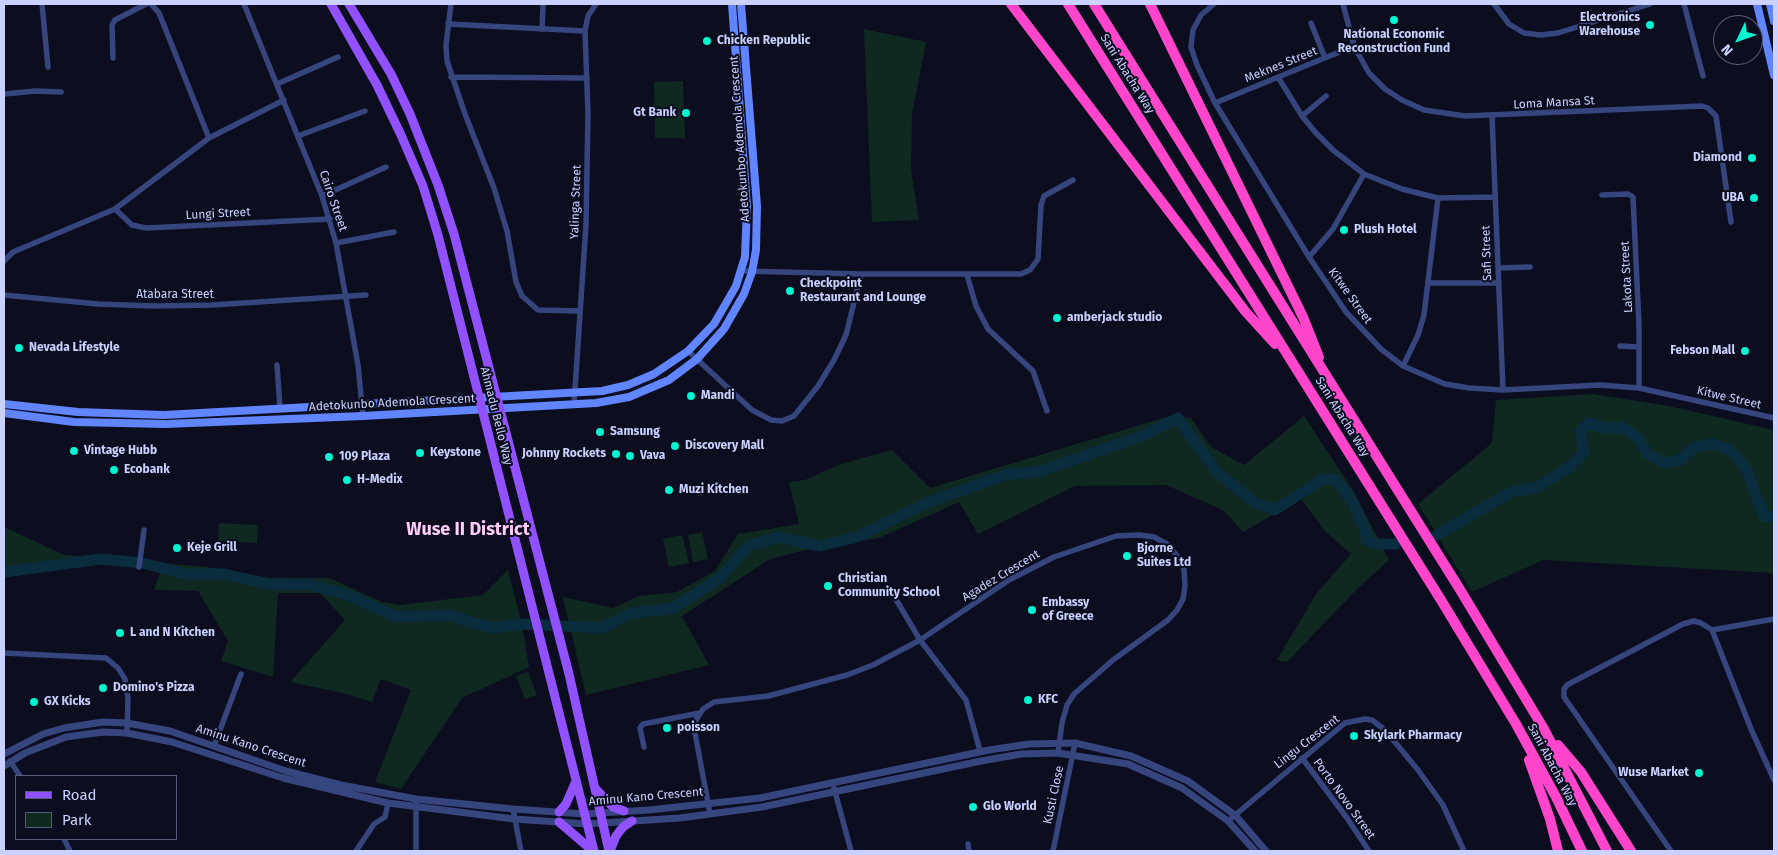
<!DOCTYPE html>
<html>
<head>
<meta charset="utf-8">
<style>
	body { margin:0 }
	#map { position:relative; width:1778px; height:855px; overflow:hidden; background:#0c0d1f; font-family:"Fira Sans",sans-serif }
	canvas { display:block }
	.frame { position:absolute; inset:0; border:5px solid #cad1ff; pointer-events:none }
	.legend { position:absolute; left:15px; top:775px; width:162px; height:65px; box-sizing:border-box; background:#0c0d1f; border:1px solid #585b79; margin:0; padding:6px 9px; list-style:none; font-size:15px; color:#cad1ff }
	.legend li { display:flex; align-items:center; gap:10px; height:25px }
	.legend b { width:25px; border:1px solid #585b79 }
	.north { position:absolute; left:1713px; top:15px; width:50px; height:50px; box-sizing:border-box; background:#0c0d1f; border:1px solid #585b79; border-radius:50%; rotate:228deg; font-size:14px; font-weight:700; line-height:20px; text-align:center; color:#cad1ff }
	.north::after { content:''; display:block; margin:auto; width:18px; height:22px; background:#00f5d0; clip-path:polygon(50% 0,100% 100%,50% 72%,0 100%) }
</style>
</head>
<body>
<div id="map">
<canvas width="1778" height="855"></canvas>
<div class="frame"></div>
<ul class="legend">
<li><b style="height:6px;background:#9251ff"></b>Road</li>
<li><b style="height:14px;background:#0f2921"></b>Park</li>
</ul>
<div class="north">N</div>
</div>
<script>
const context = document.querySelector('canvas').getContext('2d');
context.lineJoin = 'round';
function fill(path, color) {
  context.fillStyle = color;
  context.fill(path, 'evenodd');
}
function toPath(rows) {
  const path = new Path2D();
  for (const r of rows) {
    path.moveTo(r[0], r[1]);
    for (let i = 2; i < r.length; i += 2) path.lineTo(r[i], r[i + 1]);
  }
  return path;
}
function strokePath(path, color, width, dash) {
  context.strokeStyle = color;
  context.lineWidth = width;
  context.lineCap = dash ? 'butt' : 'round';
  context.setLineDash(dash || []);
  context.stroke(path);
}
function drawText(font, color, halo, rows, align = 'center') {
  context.font = font + ' "Fira Sans",sans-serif';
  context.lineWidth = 4;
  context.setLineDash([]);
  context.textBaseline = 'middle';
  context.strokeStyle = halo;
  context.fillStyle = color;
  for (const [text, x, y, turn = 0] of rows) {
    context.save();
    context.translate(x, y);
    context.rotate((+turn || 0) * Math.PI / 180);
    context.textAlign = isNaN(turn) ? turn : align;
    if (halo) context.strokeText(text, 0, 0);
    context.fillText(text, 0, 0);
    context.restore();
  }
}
const green = toPath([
	[864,29,926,42,912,114,911,170,919,220,872,222],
	[683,81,685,138,655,138,654,82],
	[1593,394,1669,406,1774,430,1774,573,1543,560,1472,592,1418,504,1492,443,1496,400],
	[1173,415,1191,418,1211,447,1244,465,1304,416,1354,492,1389,560,1357,589,1287,662,1277,660,1316,594,1351,554,1325,531,1301,499,1243,532,1223,510,1166,485,1075,486,978,534,959,502,879,538,805,550,770,559,682,616,709,665,586,695,563,597,613,608,639,596,677,592,715,571,738,534,799,524,789,482,805,480,841,464,892,450,930,488],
	[219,523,258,525,257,543,218,541],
	[4,527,64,555,207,567,270,578,329,578,382,602,400,605,483,595,508,570,522,624,529,667,462,698,401,789,375,782,411,690,381,679,372,702,343,693,290,682,345,620,320,593,278,593,273,677,221,661,228,641,198,591,154,590,161,570,100,561,4,578],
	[702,532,708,559,693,562,688,535],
	[682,535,689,563,669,567,663,539],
	[528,672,537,695,525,699,516,676]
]);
const river = toPath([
	[1437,535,1513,491,1536,488,1571,466,1584,452,1580,431,1590,423,1603,428,1624,428,1638,438,1647,453,1664,463,1680,460,1695,447,1713,444,1730,450,1747,470,1756,497,1765,517,1774,516],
	[4,572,101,559,142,563,186,574,224,574,268,584,312,585,348,595,397,617,448,615,492,628,522,624,602,628,632,613,673,608,720,578,748,546,778,537,820,546,857,537,931,501,1008,474,1038,472,1142,436,1178,418,1216,471,1255,503,1275,510,1323,479,1335,479,1353,502,1366,532,1366,540,1376,544,1396,544]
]);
const minor = toPath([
	[42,4,48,67],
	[151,4,159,13,209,138],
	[244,4,322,196,336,243,358,365,363,416],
	[451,4,446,45,447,61,465,114,494,188,507,231,516,282,522,296,538,310,580,311],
	[1214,4,1201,15,1193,30,1191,47,1197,65,1215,103,1309,257,1346,312,1381,349,1403,366,1445,384,1469,388,1503,390,1600,385,1639,388,1774,418],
	[1343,4,1354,46,1369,73,1385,89,1402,100,1424,110,1465,116,1702,106,1708,108,1716,116,1731,222],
	[1494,4,1509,24,1524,33,1541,35,1558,33,1650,4],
	[1684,4,1703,76],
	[1311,23,1325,58],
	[448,24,585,31],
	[542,29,543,4],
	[113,58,112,25,115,20,146,4],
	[451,77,587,78],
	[1278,77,1302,116,1316,133,1333,150,1364,174,1402,189,1438,198,1495,197],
	[277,84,338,57],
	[4,94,36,91,61,92],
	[1215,103,1354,46],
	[1302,116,1326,96],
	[1492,116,1503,390],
	[298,136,365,111],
	[1602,195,1628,194,1633,197,1639,325,1639,388],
	[322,196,386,167],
	[115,209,132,225,146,228,330,219],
	[336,243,394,232],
	[1309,257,1333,229,1364,174],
	[4,261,13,252,115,209,209,138,284,100],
	[1498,268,1530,267],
	[741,271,861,274,1021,274,1030,270,1038,259,1041,205,1044,196,1073,180],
	[967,275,976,306,988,329,1033,371,1047,411],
	[1429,283,1499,283],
	[4,295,98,304,154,306,212,305,366,295],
	[1620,346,1639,347],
	[688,351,752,410,771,420,782,421,794,416,818,386,834,360,846,335,861,274],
	[277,365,280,408],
	[1403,366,1418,335,1424,315,1438,198],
	[574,404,586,224,588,114,585,31,588,16,596,4],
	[139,567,144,530],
	[894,596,920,640,966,700,980,751],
	[1712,630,1774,619],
	[4,653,106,658,118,668,125,679,128,699,127,733],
	[214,746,241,674],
	[644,747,640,728,643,724,700,713],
	[1302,758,1347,818,1369,851],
	[10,761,20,776],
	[834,788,851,851],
	[416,803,416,851],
	[513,809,521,851],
	[710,814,695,733,696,720,703,709,714,702,768,696,847,675,873,665,920,640,1009,580,1054,557,1116,536,1139,535,1154,537,1167,544,1177,556,1184,569,1185,586,1183,599,1177,610,1168,620,1113,660,1074,694,1067,705,1062,723,1058,753],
	[1228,821,1345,723,1365,719,1372,720,1385,730,1418,770,1443,805,1464,851],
	[64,839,70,851],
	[968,844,969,851],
	[356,851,374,824,385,817,388,803],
	[1053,851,1075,743],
	[1671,851,1564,697,1564,689,1567,685,1683,624,1694,621,1701,623,1712,630,1751,729,1774,780]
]);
const tertiary = toPath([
	[4,754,43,734,64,728,103,722,127,723,170,731,286,771,341,785,416,799,513,809,584,814,649,810,760,798,989,750,1029,744,1075,743,1131,756,1188,781,1235,815,1266,851],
	[4,766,25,753,66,737,103,732,127,733,172,742,283,778,388,803,514,819,587,824,680,818,762,807,981,761,1021,754,1058,753,1128,764,1182,788,1228,821,1255,851]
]);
const secondary = toPath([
	[1757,4,1774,75],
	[1770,4,1774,21],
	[4,404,78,412,164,415,602,391,628,385,654,374,688,351,714,324,736,286,745,257,747,206,732,4],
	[4,413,74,422,166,424,363,416,596,403,629,397,669,380,697,359,724,329,744,294,752,272,756,250,757,206,741,4]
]);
const primary = toPath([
	[331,4,377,85,401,135,423,186,438,235,594,851],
	[349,4,391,74,410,114,438,185,454,234,569,674,609,851],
	[595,788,613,807,624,811],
	[559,812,566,804,576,781],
	[559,822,593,851],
	[610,851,616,836,623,827,632,821]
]);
const motorway = toPath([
	[1011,4,1245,311,1275,344],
	[1068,4,1441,600,1516,724,1556,797,1582,851],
	[1094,4,1459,588,1544,729,1607,851],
	[1150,4,1303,317,1319,357],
	[1558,745,1581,772,1631,851],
	[1529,760,1550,819,1558,851]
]);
const markers = [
	[1394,20,5,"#00f5d0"],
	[1650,25,5,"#00f5d0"],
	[707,41,5,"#00f5d0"],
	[686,113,5,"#00f5d0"],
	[1752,158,5,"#00f5d0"],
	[1754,198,5,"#00f5d0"],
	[1344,230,5,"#00f5d0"],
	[790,291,5,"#00f5d0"],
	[1057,318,5,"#00f5d0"],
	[19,348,5,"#00f5d0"],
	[1745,351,5,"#00f5d0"],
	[691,396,5,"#00f5d0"],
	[600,432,5,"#00f5d0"],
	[675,446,5,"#00f5d0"],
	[74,451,5,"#00f5d0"],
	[420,453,5,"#00f5d0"],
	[616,454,5,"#00f5d0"],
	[630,456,5,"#00f5d0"],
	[329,457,5,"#00f5d0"],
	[114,470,5,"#00f5d0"],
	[347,480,5,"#00f5d0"],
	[669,490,5,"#00f5d0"],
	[177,548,5,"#00f5d0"],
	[1127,556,5,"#00f5d0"],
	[828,586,5,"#00f5d0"],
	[1032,610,5,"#00f5d0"],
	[120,633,5,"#00f5d0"],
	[103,688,5,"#00f5d0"],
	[1028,700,5,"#00f5d0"],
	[34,702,5,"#00f5d0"],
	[667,728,5,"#00f5d0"],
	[1354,736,5,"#00f5d0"],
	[1699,773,5,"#00f5d0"],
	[973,807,5,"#00f5d0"]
];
const poiNames = [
	["Electronics",1640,18,"right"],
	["Warehouse",1640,32,"right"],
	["National Economic",1394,35,"center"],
	["Reconstruction Fund",1394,49,"center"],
	["Chicken Republic",717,41],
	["Gt Bank",676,113,"right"],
	["Diamond",1742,158,"right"],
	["UBA",1744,198,"right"],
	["Plush Hotel",1354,230],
	["Checkpoint",800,284],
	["Restaurant and Lounge",800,298],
	["amberjack studio",1067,318],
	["Nevada Lifestyle",29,348],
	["Febson Mall",1735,351,"right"],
	["Mandi",701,396],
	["Samsung",610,432],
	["Discovery Mall",685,446],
	["Vintage Hubb",84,451],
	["Keystone",430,453],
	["Johnny Rockets",606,454,"right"],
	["Vava",640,456],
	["109 Plaza",339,457],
	["Ecobank",124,470],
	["H-Medix",357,480],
	["Muzi Kitchen",679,490],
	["Keje Grill",187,548],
	["Bjorne",1137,549],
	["Suites Ltd",1137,563],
	["Christian",838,579],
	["Community School",838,593],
	["Embassy",1042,603],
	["of Greece",1042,617],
	["L and N Kitchen",130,633],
	["Domino's Pizza",113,688],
	["KFC",1038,700],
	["GX Kicks",44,702],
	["poisson",677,728],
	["Skylark Pharmacy",1364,736],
	["Wuse Market",1689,773,"right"],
	["Glo World",983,807]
];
const streetNames = [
	["Meknes Street",1281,65,-22],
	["Sani Abacha Way",1127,74,58],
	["Loma Mansa St",1554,103,-3],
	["Adetokunbo Ademola Crescent",740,139,-94],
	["Cairo Street",333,201,71],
	["Yalinga Street",576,202,-88],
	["Lungi Street",218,214,-3],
	["Safi Street",1487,253,-92],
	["Lakota Street",1627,277,-93],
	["Atabara Street",175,295],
	["Kitwe Street",1350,296,54],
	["Kitwe Street",1729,398,13],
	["Adetokunbo Ademola Crescent",392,403,-3],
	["Ahmadu Bello Way",496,416,76],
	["Sani Abacha Way",1342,417,58],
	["Agadez Crescent",1001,576,-31],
	["Lingu Crescent",1307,742,-38],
	["Aminu Kano Crescent",251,746,18],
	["Sani Abacha Way",1552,765,62],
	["Kusti Close",1054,795,-78],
	["Aminu Kano Crescent",646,797,-5],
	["Porto Novo Street",1344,799,54]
];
const districtNames = [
	["Wuse II District",468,530]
];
fill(green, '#0f2921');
strokePath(river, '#0a2c3f', 11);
strokePath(minor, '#36457e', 5.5);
strokePath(tertiary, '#36457e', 7);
strokePath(secondary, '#6184ff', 8);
strokePath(primary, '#9251ff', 9);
strokePath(motorway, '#ff45cc', 10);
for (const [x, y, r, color] of markers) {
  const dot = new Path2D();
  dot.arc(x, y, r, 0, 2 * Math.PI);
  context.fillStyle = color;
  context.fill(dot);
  strokePath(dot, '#0c0d1f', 2);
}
drawText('bold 12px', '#cad1ff', '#0c0d1f', poiNames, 'left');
drawText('12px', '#cad1ff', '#0c0d1f', streetNames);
drawText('bold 18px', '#ffccf9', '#0c0d1f', districtNames);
</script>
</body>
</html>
